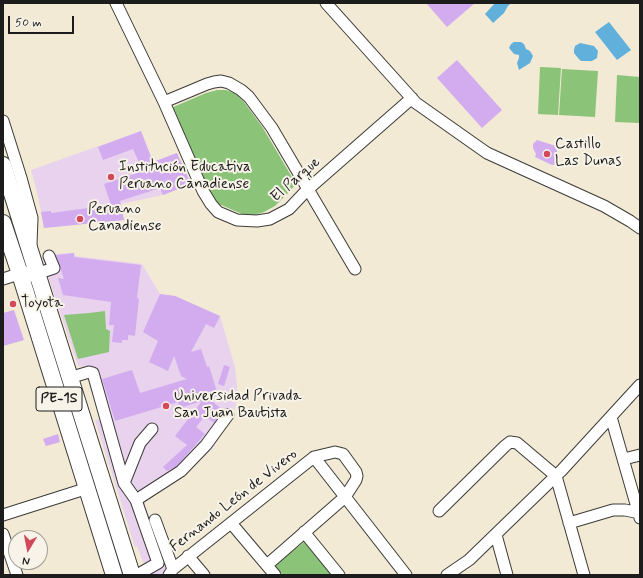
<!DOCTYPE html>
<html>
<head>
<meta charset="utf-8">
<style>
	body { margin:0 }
	#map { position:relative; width:643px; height:578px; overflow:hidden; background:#f2ead4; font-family:Mynerve,sans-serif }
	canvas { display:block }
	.frame { position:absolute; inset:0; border:4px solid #1c1c1c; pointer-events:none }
	.north { position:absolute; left:8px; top:530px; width:40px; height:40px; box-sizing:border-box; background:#f7f3e8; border:1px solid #9f9d96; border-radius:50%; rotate:190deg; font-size:11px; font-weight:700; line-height:16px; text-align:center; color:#1c1c1c }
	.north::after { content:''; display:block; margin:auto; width:14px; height:18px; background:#d1495b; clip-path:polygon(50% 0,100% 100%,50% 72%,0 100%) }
	.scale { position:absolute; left:8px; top:16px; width:66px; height:18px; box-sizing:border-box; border:2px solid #1c1c1c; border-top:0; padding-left:5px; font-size:12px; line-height:14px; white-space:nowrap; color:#1c1c1c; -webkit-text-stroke:3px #f7f3e8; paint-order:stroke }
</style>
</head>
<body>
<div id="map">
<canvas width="643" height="578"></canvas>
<div class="frame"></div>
<div class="north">N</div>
<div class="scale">50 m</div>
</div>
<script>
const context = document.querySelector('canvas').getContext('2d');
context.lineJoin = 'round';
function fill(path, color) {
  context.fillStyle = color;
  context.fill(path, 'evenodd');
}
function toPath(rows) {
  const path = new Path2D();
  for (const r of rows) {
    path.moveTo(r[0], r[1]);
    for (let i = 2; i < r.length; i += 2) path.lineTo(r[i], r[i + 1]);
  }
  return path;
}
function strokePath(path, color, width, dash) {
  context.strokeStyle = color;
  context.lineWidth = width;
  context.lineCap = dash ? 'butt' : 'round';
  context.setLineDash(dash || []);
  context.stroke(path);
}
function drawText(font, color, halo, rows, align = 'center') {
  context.font = font + ' Mynerve,sans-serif';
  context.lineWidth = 4;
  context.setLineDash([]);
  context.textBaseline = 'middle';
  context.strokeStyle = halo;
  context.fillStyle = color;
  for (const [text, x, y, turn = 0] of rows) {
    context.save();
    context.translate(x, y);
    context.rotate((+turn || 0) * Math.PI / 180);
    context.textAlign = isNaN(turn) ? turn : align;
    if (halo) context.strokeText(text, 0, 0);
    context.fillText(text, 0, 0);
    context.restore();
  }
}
const built = toPath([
	[141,131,153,162,177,153,191,184,163,195,121,204,124,220,44,228,38,196,31,170],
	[74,253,75,256,142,264,160,294,175,296,220,316,235,367,238,397,233,414,213,448,191,469,145,502,145,506,169,570,158,575,148,575,137,546,135,547,95,420,100,419,84,367,78,366,42,258,56,254]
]);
const green = toPath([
	[540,67,561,68,558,115,538,114],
	[562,69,598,71,595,117,559,115],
	[617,75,640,77,640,123,615,122],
	[217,90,226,90,235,93,244,102,263,128,296,184,288,193,275,206,264,212,254,215,242,214,219,204,212,198,205,185,171,108,206,93],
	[105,311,106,329,110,331,109,352,78,359,64,315,89,313],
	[308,539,334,575,283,575,275,565]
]);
const water = toPath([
	[495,3,511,3,508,6,504,13,493,23,485,14],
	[609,22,631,50,617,60,595,32],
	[514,42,521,42,524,44,526,49,530,51,533,56,530,63,519,70,517,63,519,58,519,55,514,54,509,48,511,44],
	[580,43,594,46,598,51,597,58,592,61,581,61,578,58,574,53,574,50,575,46]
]);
const building = toPath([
	[426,3,475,3,447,27],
	[457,60,502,110,482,128,437,78],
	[141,131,153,162,177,153,191,184,163,195,160,188,120,201,124,220,44,228,41,212,51,211,51,213,111,205,104,184,143,171,133,149,103,160,98,147],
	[537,140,556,146,559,162,558,164,552,165,535,157,536,154,533,148,533,144],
	[74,253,74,257,141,265,137,298,139,299,135,336,128,335,128,340,122,340,122,343,112,342,114,325,109,325,111,302,63,295,58,278,64,279,56,255],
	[160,294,175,296,220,316,214,328,206,324,191,352,201,349,207,367,209,366,217,392,205,396,223,410,214,423,205,416,196,427,205,434,177,466,167,471,163,467,187,445,175,436,202,401,180,408,178,402,115,421,102,379,132,370,140,393,187,379,181,376,174,356,168,371,149,362,158,341,143,332],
	[14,310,24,340,3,346,3,313],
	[224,365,230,367,224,386,218,384],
	[58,434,60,442,46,446,43,439]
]);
const minor = toPath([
	[116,3,164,102,203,191,211,204,218,212,237,220,257,221,270,219,289,209,307,190,412,98],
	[326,3,416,103,487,153,604,206,630,221,640,228],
	[164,102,207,84,214,82,221,81,229,83,241,90,249,97,272,128,355,269],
	[3,121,21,178,32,218,31,244],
	[30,276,54,268,49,256],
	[3,279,25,272],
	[69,378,89,372,93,373,124,483,136,500,158,563,137,575],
	[611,417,640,518],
	[314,457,406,575],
	[624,459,640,455],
	[124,483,140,443,152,429],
	[136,500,181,471,206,445,228,415],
	[439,511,505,446,510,442,517,443,556,476,584,575],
	[3,515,88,488],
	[155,520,173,569],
	[231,523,275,575],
	[569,523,613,510,625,510,640,513],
	[304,532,339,575],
	[3,534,17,575],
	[496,535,507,575],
	[188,556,204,575],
	[169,575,173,569,314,457,335,452,343,454,356,472,357,476,356,480,345,497,267,565],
	[447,575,469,560,562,470,640,385]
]);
const highway = toPath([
	[3,165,132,575],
	[3,223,20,274,114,575]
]);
const markers = [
	[547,154,4,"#d1495b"],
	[111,177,4,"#d1495b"],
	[80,219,4,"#d1495b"],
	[13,304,4,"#d1495b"],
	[166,406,4,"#d1495b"]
];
const shields = [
	[59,399,46]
];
const shieldNames = [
	["PE-1S",59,399]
];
const poiNames = [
	["Castillo",555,145],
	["Las Dunas",555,162],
	["Institución Educativa",119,168],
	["Peruano Canadiense",119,185],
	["Peruano",88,210],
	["Canadiense",88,227],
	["Toyota",21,304],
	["Universidad Privada",174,397],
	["San Juan Bautista",174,414]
];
const streetNames = [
	["El Parque",296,180,-41],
	["Fernando León de Vivero",234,501,-38]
];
fill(built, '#e8d2ee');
fill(green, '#8bc478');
fill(water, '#61b0db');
fill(building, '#d2acef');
strokePath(minor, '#3c3b38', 13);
strokePath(highway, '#3c3b38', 18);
strokePath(minor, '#fff', 11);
strokePath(highway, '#fff', 16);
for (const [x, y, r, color] of markers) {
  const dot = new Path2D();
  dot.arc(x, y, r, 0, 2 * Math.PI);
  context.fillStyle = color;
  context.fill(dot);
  strokePath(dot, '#f7f3e8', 1.5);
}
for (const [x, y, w] of shields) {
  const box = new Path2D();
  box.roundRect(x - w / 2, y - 12, w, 24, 3);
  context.fillStyle = '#f7f3e8';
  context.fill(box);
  strokePath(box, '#1c1c1c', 1);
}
drawText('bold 14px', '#1c1c1c', null, shieldNames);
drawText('15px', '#1c1c1c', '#f7f3e8', poiNames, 'left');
drawText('15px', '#1c1c1c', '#f7f3e8', streetNames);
</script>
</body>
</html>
